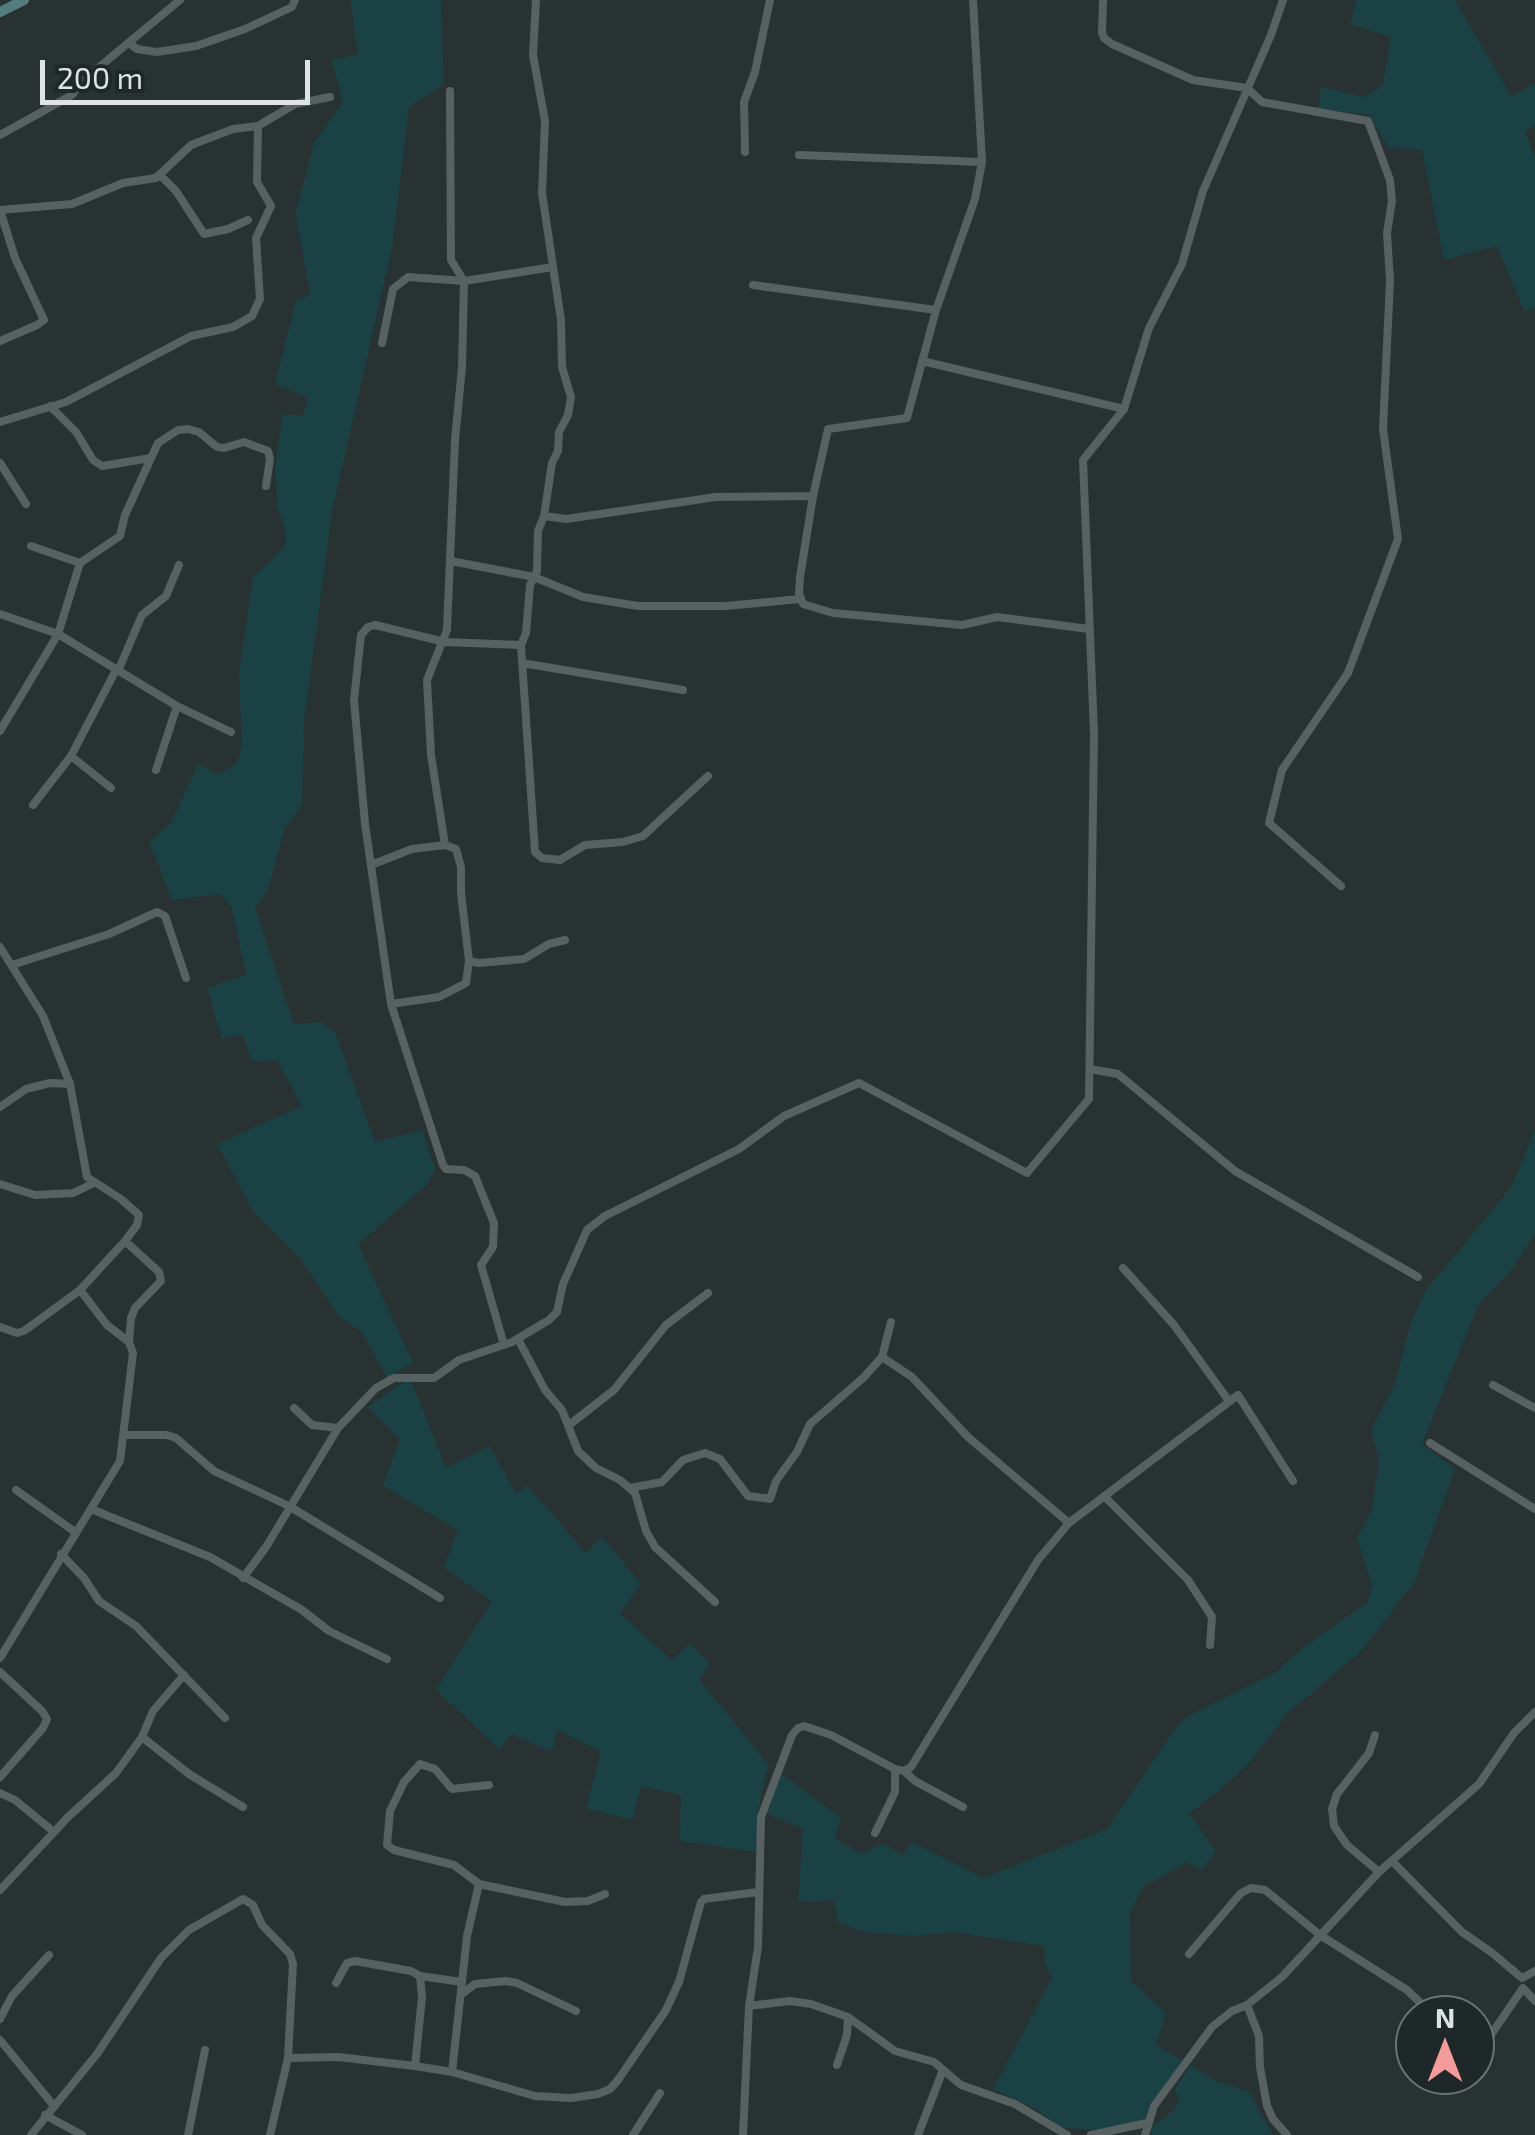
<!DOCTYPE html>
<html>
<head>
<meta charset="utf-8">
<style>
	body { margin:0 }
	#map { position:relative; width:1535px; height:2135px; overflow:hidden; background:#293232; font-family:"Exo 2",sans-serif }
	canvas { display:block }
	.north { position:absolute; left:1395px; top:1995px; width:100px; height:100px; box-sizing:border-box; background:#1f2828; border:2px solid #6b7373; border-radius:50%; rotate:0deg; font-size:28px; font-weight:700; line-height:40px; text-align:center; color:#dee3e4 }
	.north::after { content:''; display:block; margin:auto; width:35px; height:45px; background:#f59b9a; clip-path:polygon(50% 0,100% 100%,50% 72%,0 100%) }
	.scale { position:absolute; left:40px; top:60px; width:270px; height:45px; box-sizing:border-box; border:5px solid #dee3e4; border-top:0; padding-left:12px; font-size:30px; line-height:35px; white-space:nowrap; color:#dee3e4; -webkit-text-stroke:8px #1f2828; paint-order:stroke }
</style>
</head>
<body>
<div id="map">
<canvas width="1535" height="2135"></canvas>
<div class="north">N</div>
<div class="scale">200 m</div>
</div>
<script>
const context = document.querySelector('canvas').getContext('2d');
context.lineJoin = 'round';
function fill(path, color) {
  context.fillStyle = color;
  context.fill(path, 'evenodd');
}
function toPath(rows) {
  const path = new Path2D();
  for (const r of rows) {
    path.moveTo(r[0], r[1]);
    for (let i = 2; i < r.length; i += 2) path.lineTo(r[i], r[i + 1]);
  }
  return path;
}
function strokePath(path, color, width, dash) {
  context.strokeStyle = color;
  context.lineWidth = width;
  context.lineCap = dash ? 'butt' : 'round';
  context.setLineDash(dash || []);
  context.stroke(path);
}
const green = toPath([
	[351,0,441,0,444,84,409,107,392,247,332,512,304,720,302,805,285,827,268,890,255,908,294,1024,320,1022,335,1032,375,1142,422,1130,435,1169,428,1184,358,1244,413,1363,387,1378,362,1332,338,1315,300,1258,253,1211,217,1144,302,1106,277,1060,251,1061,243,1035,222,1038,207,988,246,975,232,908,221,894,172,900,149,842,171,823,198,764,218,774,237,764,242,744,239,673,253,577,286,546,286,531,278,508,275,466,283,414,304,416,307,397,275,384,296,300,310,295,296,213,314,143,343,102,332,60,358,54],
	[1356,0,1455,0,1511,96,1535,84,1535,125,1525,131,1535,157,1535,308,1524,311,1497,246,1444,260,1422,150,1388,147,1370,115,1318,109,1321,87,1364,97,1383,85,1391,37,1350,24],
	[1535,1130,1535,1233,1511,1271,1479,1303,1422,1444,1455,1469,1414,1583,1361,1651,1287,1714,1249,1763,1219,1791,1189,1813,1216,1851,1202,1870,1187,1862,1143,1887,1130,1913,1131,1981,1166,2013,1156,2045,1184,2062,1141,2124,1092,2130,1059,2127,1038,2110,993,2089,1052,1978,1045,1964,1043,1946,953,1932,914,1936,864,1932,838,1923,834,1900,798,1902,803,1829,768,1814,780,1773,841,1818,835,1838,862,1854,882,1843,903,1855,912,1842,984,1878,1107,1829,1175,1729,1186,1717,1276,1672,1300,1650,1368,1602,1372,1585,1357,1538,1372,1510,1379,1461,1371,1429,1394,1386,1411,1323,1424,1293,1512,1186],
	[410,1378,446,1468,490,1446,516,1494,528,1486,586,1553,602,1537,641,1584,620,1614,672,1660,690,1644,710,1664,699,1679,768,1764,758,1810,756,1852,680,1841,681,1795,641,1786,633,1820,586,1808,601,1752,557,1730,552,1752,512,1734,500,1750,436,1689,492,1602,444,1567,458,1530,383,1486,400,1439,368,1407],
	[1190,2065,1214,2080,1249,2092,1273,2135,1153,2135,1150,2129,1172,2112,1180,2100,1175,2089]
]);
const street = toPath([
	[536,0,533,55,545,121,542,193,561,320,562,367,571,397,568,415,559,432,558,451,552,463,544,516,538,531,537,571,530,585,526,633,521,645,535,852,542,858,560,860,585,845,623,842,643,836,708,776],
	[1103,0,1102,32,1104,38,1112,44,1193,80,1247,88,1262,102,1368,121,1390,180,1392,201,1387,233,1390,281,1383,429,1398,539,1348,673,1282,770,1269,823,1341,886],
	[129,43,137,49,157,52,196,46,245,29,292,7,295,0],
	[0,135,72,95,86,78,180,0],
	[745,152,744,102,755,72,770,0],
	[799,155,982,162],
	[160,175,176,191,204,234,228,229,248,220],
	[0,210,72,204,123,183,156,178,191,145,233,129,258,126,295,104,330,97],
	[753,285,936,310],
	[0,341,37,325,44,320,15,258,0,210],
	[382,343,393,289,408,277,464,281,553,267],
	[922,361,1124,409],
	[50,406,76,432,93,460,102,466,151,458],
	[0,422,66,402,191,336,233,327,252,316,260,299,256,238,271,206,257,182,258,126],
	[0,463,26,504],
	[813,496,800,577,799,593,803,604,833,613,962,625,997,617,1089,629],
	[544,516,566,519,716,497,813,496,828,429,907,418,936,310,975,199,982,162,973,0],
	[31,546,80,563],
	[451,561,534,577,583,597,638,606,726,606,800,599],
	[0,614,58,634,177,706,156,770],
	[522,663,683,690],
	[118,671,142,615,166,596,179,565],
	[177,706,231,732],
	[0,731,58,634,80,563,120,536,125,515,158,443,178,430,188,429,199,432,217,447,224,448,244,442,268,451,270,459,266,486],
	[71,756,111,788],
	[33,805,71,756,116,670],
	[445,845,431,755,427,680,447,630,455,440,462,367,464,281,451,260,450,91],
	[371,865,412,849,445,845,456,849,461,867,461,893,469,961,479,963,524,959,549,944,565,940],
	[0,947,43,1016,70,1084],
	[12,965,109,934,157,912,165,916,186,978],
	[391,1004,439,997,466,983,469,961],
	[1090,1069,1118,1074,1235,1171,1418,1277],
	[0,1107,26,1089,50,1083,70,1084,87,1177,121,1199,139,1215,137,1225,125,1241,80,1290,107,1325,129,1342],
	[0,1184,35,1195,73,1193,94,1183],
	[1123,1268,1174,1325,1229,1401],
	[0,1327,17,1333,24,1331,80,1290],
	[518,1339,545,1390,562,1410,578,1451,596,1468,620,1480,635,1493,646,1531,655,1547,715,1602],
	[504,1345,481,1265,493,1247,494,1223,475,1176,464,1170,446,1169,443,1165,391,1004,365,824,354,700,361,635,368,627,375,625,445,642,521,645],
	[882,1357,912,1377,968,1437,1069,1523],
	[1493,1385,1535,1408],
	[294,1408,312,1425,338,1428],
	[569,1425,614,1390,666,1325,708,1293],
	[126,1435,167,1435,176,1438,214,1471,289,1506,440,1598],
	[1430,1443,1535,1509],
	[630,1488,662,1482,683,1460,705,1453,720,1459,748,1496,770,1499,776,1481,797,1452,810,1424,863,1378,882,1357,891,1322],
	[16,1490,75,1532],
	[1104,1496,1188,1580,1212,1617,1210,1645],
	[91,1509,210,1557,302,1610,329,1631,387,1659],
	[61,1554,84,1578,99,1601,136,1626,225,1718],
	[243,1578,266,1547,338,1428,376,1388,394,1378,434,1378,459,1360,512,1342,549,1320,557,1312,563,1284,587,1230,605,1216,739,1149,784,1116,859,1083,1027,1173,1089,1099,1094,733,1083,460,1124,409,1149,328,1182,264,1203,191,1271,35,1283,0],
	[0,1658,120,1461,133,1353,129,1342,131,1318,135,1308,161,1281,159,1272,125,1241],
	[0,1672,42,1711,47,1719,43,1728,0,1777],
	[1375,1735,1369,1753,1337,1794,1332,1809,1334,1826,1347,1845,1379,1872],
	[142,1737,189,1774,243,1807],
	[904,1771,915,1781,963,1807],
	[489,1785,452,1789,435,1769,420,1764,404,1782,390,1811,387,1845,394,1850,454,1865,479,1884,565,1902,588,1901,605,1894],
	[0,1793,15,1800,54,1832],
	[875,1833,895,1792,895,1769],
	[1392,1861,1462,1932,1491,1952,1522,1978,1535,1971],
	[0,1890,68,1817,116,1773,142,1737,153,1711,184,1675],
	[1189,1954,1241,1893,1251,1888,1265,1890,1320,1935,1407,1990,1433,2015],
	[336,1983,347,1963,355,1961,411,1971,420,1976,462,1982],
	[463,1993,475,1984,506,1981,517,1983,576,2011],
	[1247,2005,1259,2036,1260,2067,1267,2106,1273,2119,1287,2135],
	[749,2006,758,1947,761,1817,792,1735,798,1728,804,1726,831,1735,895,1769,904,1771,911,1767,1038,1560,1069,1523,1238,1395,1293,1481],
	[0,2019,12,1996,49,1955],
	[0,2040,54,2106],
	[1475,2047,1486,2042,1523,1988,1535,2001],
	[288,2058,338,2057,415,2066,452,2072,535,2096,571,2098,598,2094,610,2089,618,2080,666,2010,679,1982,701,1902,704,1899,758,1892],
	[837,2065,847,2035,848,2017],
	[415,2066,422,1997,420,1976],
	[452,2072,467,1936,479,1884],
	[45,2115,82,2135],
	[31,2135,97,2054,161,1958,189,1930,243,1899,253,1905,262,1925,290,1954,293,1964,288,2058,270,2135],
	[188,2135,205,2050],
	[633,2135,660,2093],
	[743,2135,749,2006,790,2001,811,2004,848,2017,895,2051,934,2062,961,2085,1015,2104,1067,2135],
	[918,2135,943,2070],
	[1091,2135,1147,2123],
	[1145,2135,1154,2106,1212,2027,1232,2011,1247,2005,1282,1977,1379,1872,1479,1784,1514,1733,1535,1712]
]);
const secondary = toPath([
	[0,12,24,0]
]);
fill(green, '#1a4244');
strokePath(street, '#576162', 8);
strokePath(secondary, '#527c7e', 10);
</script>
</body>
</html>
